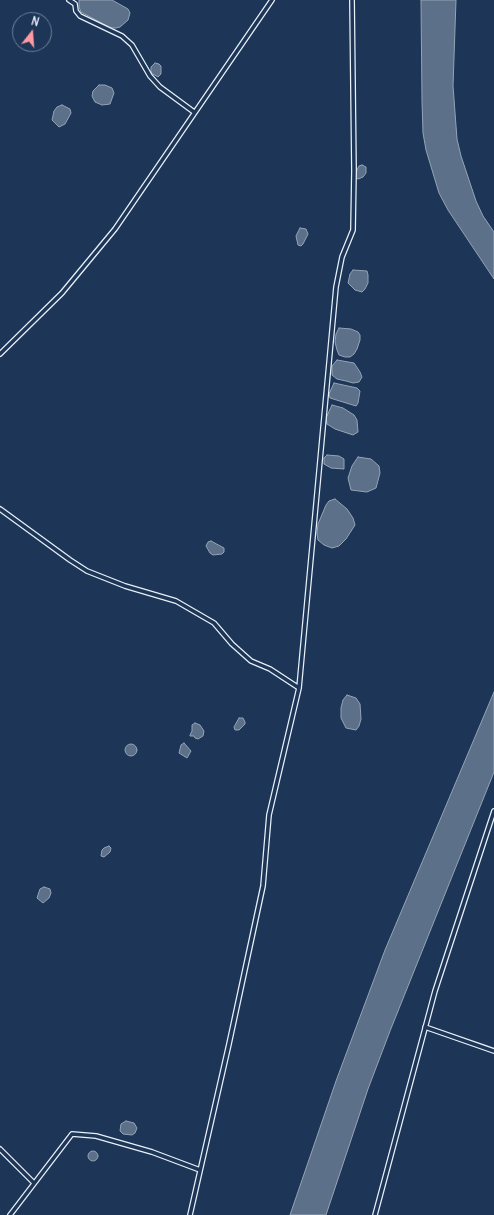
<!DOCTYPE html>
<html>
<head>
<meta charset="utf-8">
<style>
	body { margin:0 }
	#map { position:relative; width:494px; height:1215px; overflow:hidden; background:#1d3557; font-family:Delius,sans-serif }
	canvas { display:block }
	.north { position:absolute; left:12px; top:12px; width:40px; height:40px; box-sizing:border-box; background:#1d3557; border:1px solid #6e8097; border-radius:50%; rotate:17deg; font-size:11px; font-weight:700; line-height:16px; text-align:center; color:#e8f1f8 }
	.north::after { content:''; display:block; margin:auto; width:14px; height:18px; background:#ff9aa2; clip-path:polygon(50% 0,100% 100%,50% 72%,0 100%) }
</style>
</head>
<body>
<div id="map">
<canvas width="494" height="1215"></canvas>
<div class="north">N</div>
</div>
<script>
const context = document.querySelector('canvas').getContext('2d');
context.lineJoin = 'round';
function fill(path, color) {
  context.fillStyle = color;
  context.fill(path, 'evenodd');
}
function toPath(rows) {
  const path = new Path2D();
  for (const r of rows) {
    if (r.length === 3) {
      path.moveTo(r[0] + r[2], r[1]);
      path.arc(r[0], r[1], r[2], 0, 2 * Math.PI);
      continue;
    }
    path.moveTo(r[0], r[1]);
    for (let i = 2; i < r.length; i += 2) path.lineTo(r[i], r[i + 1]);
  }
  return path;
}
function strokePath(path, color, width, dash) {
  context.strokeStyle = color;
  context.lineWidth = width;
  context.lineCap = dash ? 'butt' : 'round';
  context.setLineDash(dash || []);
  context.stroke(path);
}
const water = toPath([
	[79,0,112,0,128,9,130,13,128,20,120,27,116,28,111,28,81,12,79,7,79,0],
	[421,0,456,0,453,86,457,139,461,156,476,201,483,216,494,232,494,279,448,210,439,193,426,150,423,133,422,101,421,0],
	[155,63,159,64,161,66,161,74,158,77,151,73,151,67,155,63],
	[99,85,105,85,112,88,114,93,110,104,102,105,95,102,92,96,93,91,99,85],
	[62,105,70,109,71,113,65,124,59,127,52,120,54,111,57,107,62,105],
	[362,165,366,167,366,173,363,177,358,179,356,178,356,172,359,166,362,165],
	[300,228,306,229,308,234,303,244,301,246,298,245,296,236,300,228],
	[353,270,367,271,368,275,368,283,365,289,362,292,355,290,348,283,350,274,353,270],
	[339,328,351,329,358,332,360,335,360,340,357,349,354,354,350,357,345,357,339,355,337,350,335,342,336,334,339,328],
	[337,360,354,363,360,372,362,377,359,382,353,383,346,381,337,379,332,375,332,366,337,360],
	[334,383,357,388,360,391,358,403,356,406,330,398,329,394,334,383],
	[332,405,343,408,354,415,357,420,358,432,353,435,335,429,327,424,326,418,332,405],
	[327,455,339,456,344,459,344,469,331,468,324,464,324,458,327,455],
	[358,457,371,459,379,466,380,473,376,488,367,492,351,490,348,478,352,466,358,457],
	[335,499,347,509,353,518,355,525,346,539,339,546,332,548,324,545,318,540,317,533,318,524,326,505,329,501,335,499],
	[211,541,224,548,224,552,222,554,213,555,210,553,206,546,208,542,211,541],
	[494,692,494,772,390,1031,368,1089,326,1215,290,1215,336,1081,385,950,494,692],
	[347,695,356,698,360,704,361,719,359,726,356,730,346,728,341,718,341,708,343,700,347,695],
	[239,718,243,718,245,722,245,724,239,730,235,730,234,727,239,718],
	[195,723,200,725,204,731,203,736,198,739,195,738,194,736,190,736,190,735,192,731,192,725,195,723],
	[184,743,191,751,187,758,179,753,181,745,184,743],
	[131,750,6],
	[109,846,111,848,110,852,104,857,101,856,102,850,104,848,109,846],
	[44,887,50,889,51,893,49,898,43,903,37,898,40,889,44,887],
	[126,1121,134,1123,137,1128,135,1133,132,1135,123,1134,120,1131,121,1124,126,1121],
	[93,1156,5]
]);
const street = toPath([
	[69,0,75,4,76,11,80,16,122,36,132,45,150,76,160,87,194,112],
	[0,354,62,293,115,229,272,0],
	[0,509,70,560,87,571,125,586,176,601,214,623,232,644,251,661,270,669,299,688],
	[425,1027,494,1051],
	[0,1149,34,1183],
	[10,1215,72,1134,96,1136,152,1152,200,1170],
	[190,1215,229,1044,263,886,269,815,299,688,336,287,342,257,353,230,354,171,352,0],
	[375,1215,435,991,494,811]
]);
fill(water, '#5d7089');
strokePath(water, '#95a4b5', 1);
strokePath(street, '#e8f1f8', 6);
strokePath(street, '#1d3557', 3.5);
</script>
</body>
</html>
